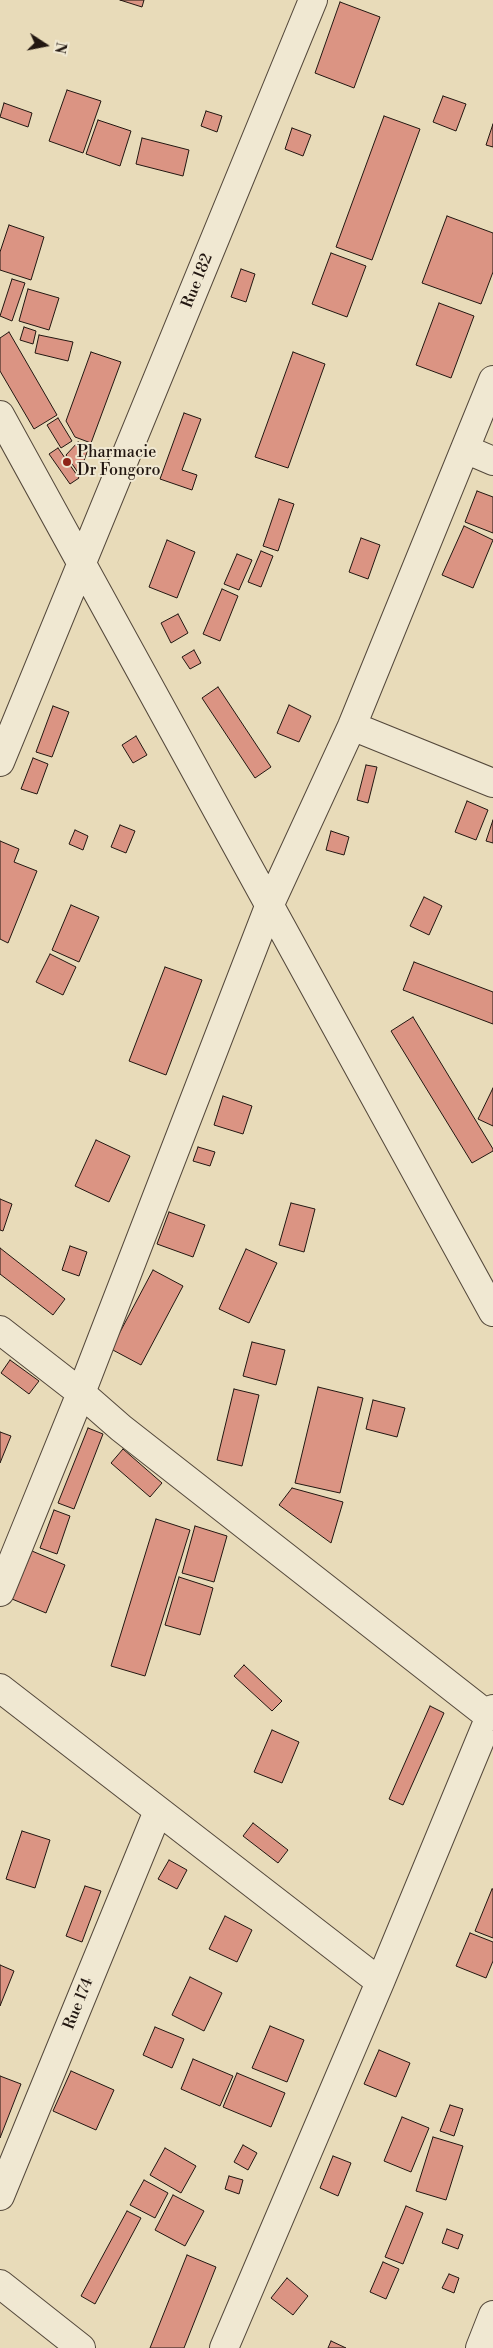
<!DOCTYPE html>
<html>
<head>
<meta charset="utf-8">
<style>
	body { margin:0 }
	#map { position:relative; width:493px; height:2348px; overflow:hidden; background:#e8dbb9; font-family:"Libre Bodoni",serif }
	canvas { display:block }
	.north { position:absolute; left:20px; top:20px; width:50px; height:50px; -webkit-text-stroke:4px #f0e8d2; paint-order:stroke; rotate:101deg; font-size:14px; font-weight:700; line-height:20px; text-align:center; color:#221711 }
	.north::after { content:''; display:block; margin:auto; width:18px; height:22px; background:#221711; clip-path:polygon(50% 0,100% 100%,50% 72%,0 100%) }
</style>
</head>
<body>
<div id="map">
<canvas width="493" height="2348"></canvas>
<div class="north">N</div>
</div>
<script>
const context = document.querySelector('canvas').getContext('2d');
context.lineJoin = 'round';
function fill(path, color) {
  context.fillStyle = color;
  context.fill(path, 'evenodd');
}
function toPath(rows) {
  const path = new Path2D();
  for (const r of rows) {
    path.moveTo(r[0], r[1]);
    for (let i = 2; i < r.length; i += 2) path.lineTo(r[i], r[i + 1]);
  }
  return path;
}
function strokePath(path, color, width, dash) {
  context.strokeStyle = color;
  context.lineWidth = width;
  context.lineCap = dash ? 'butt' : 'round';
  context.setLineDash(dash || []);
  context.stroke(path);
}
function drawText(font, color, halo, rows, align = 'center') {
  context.font = font + ' "Libre Bodoni",serif';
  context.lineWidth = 4;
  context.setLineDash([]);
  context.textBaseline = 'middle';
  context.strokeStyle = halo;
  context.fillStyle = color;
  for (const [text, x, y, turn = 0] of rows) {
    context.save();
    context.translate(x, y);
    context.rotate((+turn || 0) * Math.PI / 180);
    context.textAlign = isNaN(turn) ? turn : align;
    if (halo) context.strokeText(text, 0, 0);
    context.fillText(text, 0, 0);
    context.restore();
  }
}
const building = toPath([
	[120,0,144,0,142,7,120,0],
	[340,2,380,17,354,88,315,73,340,2],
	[67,90,101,101,83,153,49,141,67,90],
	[443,96,466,104,456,131,433,122,443,96],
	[4,103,32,113,28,127,0,117,4,103],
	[206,111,222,116,217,132,201,126,206,111],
	[384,116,420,129,372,260,336,247,384,116],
	[98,120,131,131,120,166,86,154,98,120],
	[493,124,493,147,486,145,493,124],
	[292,128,311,135,303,156,285,149,292,128],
	[142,138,189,150,183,176,136,164,142,138],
	[447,216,493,233,493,272,481,304,422,283,447,216],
	[9,225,44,237,31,280,0,270,0,252,9,225],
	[331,253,366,266,347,317,312,304,331,253],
	[241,269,255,274,246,302,231,297,241,269],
	[12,279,25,283,12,321,0,316,12,279],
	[28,289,59,298,49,330,19,321,28,289],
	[439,303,474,316,451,378,416,365,439,303],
	[24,327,36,331,33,344,20,340,24,327],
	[9,332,57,415,34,429,0,371,0,338,9,332],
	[39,335,73,342,68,361,35,353,39,335],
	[91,352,121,362,91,443,75,437,66,421,91,352],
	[293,352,325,364,288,468,255,457,293,352],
	[184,413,201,419,182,470,197,475,192,490,160,479,184,413],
	[58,418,72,441,61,448,47,425,58,418],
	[78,442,89,447,79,474,66,455,78,442],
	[58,448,79,478,70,484,49,454,58,448],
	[477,491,493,497,493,533,465,522,477,491],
	[279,499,294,504,278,551,263,546,279,499],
	[464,526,493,540,473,588,442,575,464,526],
	[361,538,380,545,368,579,349,572,361,538],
	[167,540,195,552,177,598,149,587,167,540],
	[261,551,273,556,261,587,248,582,261,551],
	[237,554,252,560,239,590,224,584,237,554],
	[222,589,238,596,220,641,203,634,222,589],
	[178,614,188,633,171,643,161,623,178,614],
	[194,650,201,663,190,669,182,657,194,650],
	[218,687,271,767,255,778,202,698,218,687],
	[289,705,311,716,299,742,277,733,289,705],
	[53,706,69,712,52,757,36,752,53,706],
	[136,736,147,755,133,763,122,745,136,736],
	[33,758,48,764,37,794,21,789,33,758],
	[366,765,377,767,368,803,357,800,366,765],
	[467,801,488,810,476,840,455,832,467,801],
	[493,820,493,843,486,841,493,820],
	[120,825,135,831,126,853,111,847,120,825],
	[75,830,88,836,83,850,69,844,75,830],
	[331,831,349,837,344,855,326,850,331,831],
	[0,841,19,849,14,862,37,871,8,943,0,939,0,841],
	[424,897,442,906,429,935,410,926,424,897],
	[71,905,99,917,79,962,52,950,71,905],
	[50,954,76,967,63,995,36,982,50,954],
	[414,962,493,992,493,1024,403,990,414,962],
	[165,967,202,980,166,1075,129,1061,165,967],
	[413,1017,493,1149,493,1151,472,1163,391,1031,413,1017],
	[493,1088,493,1126,478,1119,493,1088],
	[223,1096,252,1106,243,1134,214,1125,223,1096],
	[96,1140,130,1156,109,1202,75,1186,96,1140],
	[198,1147,215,1152,210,1166,193,1161,198,1147],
	[0,1199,12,1204,3,1231,0,1230,0,1199],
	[291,1203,315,1209,304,1252,279,1245,291,1203],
	[169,1212,205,1225,193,1257,157,1244,169,1212],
	[70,1246,87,1252,79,1276,62,1270,70,1246],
	[0,1248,65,1299,53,1315,0,1274,0,1248],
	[246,1249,277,1263,249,1323,219,1309,246,1249],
	[153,1270,183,1286,141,1365,111,1349,153,1270],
	[252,1342,285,1350,276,1385,243,1376,252,1342],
	[10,1360,39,1381,29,1394,1,1373,10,1360],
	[318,1387,363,1398,340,1493,295,1483,318,1387],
	[234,1389,259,1395,242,1466,217,1460,234,1389],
	[373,1400,405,1408,397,1437,366,1429,373,1400],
	[88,1428,103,1434,74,1509,58,1503,88,1428],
	[0,1432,11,1436,0,1463,0,1432],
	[123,1449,162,1483,150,1497,111,1463,123,1449],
	[292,1488,343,1502,331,1543,279,1505,292,1488],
	[54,1510,70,1516,57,1554,40,1548,54,1510],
	[156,1519,190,1530,145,1676,111,1666,156,1519],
	[195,1526,227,1536,214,1582,182,1573,195,1526],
	[32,1551,65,1565,46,1613,12,1599,32,1551],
	[179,1577,213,1588,200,1635,165,1625,179,1577],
	[244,1665,282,1701,272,1711,234,1676,244,1665],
	[430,1706,444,1713,403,1805,389,1799,430,1706],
	[272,1730,299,1742,282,1783,254,1772,272,1730],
	[253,1823,288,1850,278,1863,243,1836,253,1823],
	[22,1831,50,1840,35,1888,6,1879,22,1831],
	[169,1860,187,1870,177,1889,158,1879,169,1860],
	[85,1886,101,1891,82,1942,66,1936,85,1886],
	[492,1889,493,1889,493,1938,475,1931,492,1889],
	[225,1916,252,1930,237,1962,209,1949,225,1916],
	[470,1933,493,1942,493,1961,486,1978,456,1966,470,1933],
	[0,1965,14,1971,0,2006,0,1965],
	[190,1977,222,1993,204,2031,172,2015,190,1977],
	[270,2026,304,2040,287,2082,252,2068,270,2026],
	[155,2027,184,2039,172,2068,143,2055,155,2027],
	[379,2050,410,2063,396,2097,364,2084,379,2050],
	[193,2059,233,2076,220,2106,181,2089,193,2059],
	[71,2071,114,2090,96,2130,53,2111,71,2071],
	[237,2073,285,2093,271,2127,223,2107,237,2073],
	[0,2076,21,2084,0,2138,0,2076],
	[450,2105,463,2109,454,2136,440,2131,450,2105],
	[402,2117,429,2128,411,2172,384,2161,402,2117],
	[433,2137,463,2146,446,2200,416,2191,433,2137],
	[243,2145,257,2153,248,2170,234,2162,243,2145],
	[165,2148,196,2166,181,2193,150,2175,165,2148],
	[333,2156,351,2163,338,2196,320,2188,333,2156],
	[229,2176,243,2180,239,2194,225,2189,229,2176],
	[144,2180,168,2193,155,2218,130,2205,144,2180],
	[173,2195,204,2211,185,2246,155,2230,173,2195],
	[406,2206,423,2213,403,2264,385,2257,406,2206],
	[127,2211,141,2218,95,2304,81,2296,127,2211],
	[447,2229,463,2235,458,2249,442,2243,447,2229],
	[187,2255,216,2267,184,2348,150,2348,187,2255],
	[383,2262,399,2269,386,2299,370,2292,383,2262],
	[449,2274,459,2278,454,2293,442,2288,449,2274],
	[287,2278,308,2296,293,2315,271,2298,287,2278],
	[331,2341,346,2348,328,2348,331,2341]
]);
const minor = toPath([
	[0,415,493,1312],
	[465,449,493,461],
	[352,726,493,783],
	[0,762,313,0],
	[0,1330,81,1393,121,1428,490,1717],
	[0,1592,81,1393,270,904,352,726,493,380],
	[0,1688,380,1982],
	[0,2196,158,1811],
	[0,2284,81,2348],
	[224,2348,380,1982,493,1709],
	[480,2348,493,2315]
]);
const markers = [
	[67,462,5,"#8f2418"]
];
const streetNames = [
	["Rue 182",198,281,-68],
	["Rue 174",79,2004,-68]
];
const poiNames = [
	["Pharmacie",77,453],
	["Dr Fongoro",77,471]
];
fill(building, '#db9483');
strokePath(building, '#221711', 1);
strokePath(minor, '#54483b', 30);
strokePath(minor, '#f0e8d2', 28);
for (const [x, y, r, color] of markers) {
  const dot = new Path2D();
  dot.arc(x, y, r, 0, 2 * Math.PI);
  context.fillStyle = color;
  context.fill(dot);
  strokePath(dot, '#f0e8d2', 2);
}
drawText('16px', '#221711', '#f0e8d2', streetNames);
drawText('16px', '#221711', '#f0e8d2', poiNames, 'left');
</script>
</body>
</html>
